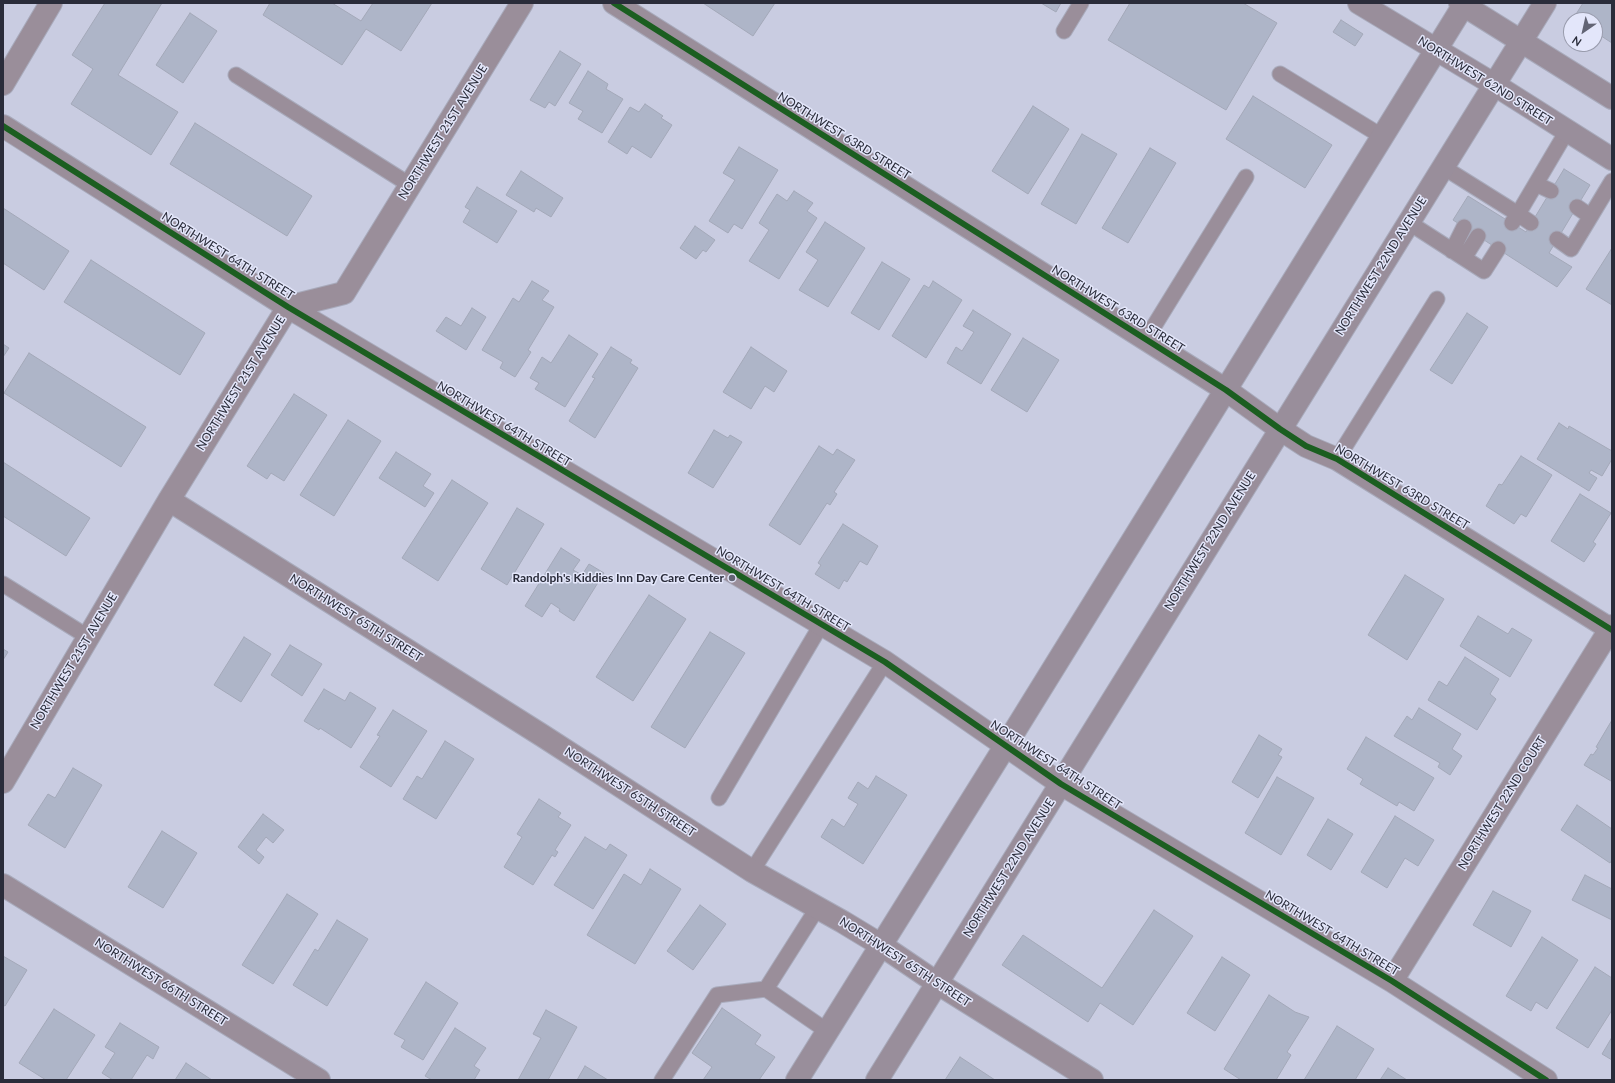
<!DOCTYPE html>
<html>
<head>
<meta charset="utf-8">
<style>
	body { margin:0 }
	#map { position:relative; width:1615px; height:1083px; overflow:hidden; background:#c9cce1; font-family:Lato,sans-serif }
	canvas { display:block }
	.frame { position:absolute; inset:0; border:4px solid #2a2c3a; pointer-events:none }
	.north { position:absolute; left:1563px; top:12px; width:40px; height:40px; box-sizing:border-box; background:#e3e6fa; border:1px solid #999cad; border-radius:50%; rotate:214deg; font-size:11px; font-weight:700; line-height:16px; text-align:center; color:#2a2c3a }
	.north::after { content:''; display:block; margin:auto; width:14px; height:18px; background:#626474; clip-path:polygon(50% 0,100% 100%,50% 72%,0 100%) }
</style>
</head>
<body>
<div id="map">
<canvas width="1615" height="1083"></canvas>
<div class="frame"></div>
<div class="north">N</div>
</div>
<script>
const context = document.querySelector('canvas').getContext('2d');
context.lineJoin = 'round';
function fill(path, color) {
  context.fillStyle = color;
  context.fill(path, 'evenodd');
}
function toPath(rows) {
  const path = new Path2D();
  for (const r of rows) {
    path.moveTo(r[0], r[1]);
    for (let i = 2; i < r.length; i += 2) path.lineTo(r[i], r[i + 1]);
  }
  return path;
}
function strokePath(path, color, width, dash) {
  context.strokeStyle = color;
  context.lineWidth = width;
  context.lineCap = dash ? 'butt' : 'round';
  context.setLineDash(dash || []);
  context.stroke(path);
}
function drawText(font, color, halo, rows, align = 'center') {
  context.font = font + ' Lato,sans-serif';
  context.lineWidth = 3;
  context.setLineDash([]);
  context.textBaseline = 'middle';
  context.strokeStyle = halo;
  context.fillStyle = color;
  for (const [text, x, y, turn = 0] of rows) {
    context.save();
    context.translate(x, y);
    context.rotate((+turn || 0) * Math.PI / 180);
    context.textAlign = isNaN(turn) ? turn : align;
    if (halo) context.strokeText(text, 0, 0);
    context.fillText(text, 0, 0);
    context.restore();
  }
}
const building = toPath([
	[105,3,162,3,118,75,178,112,151,155,71,104,93,69,72,55,105,3],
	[270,3,332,3,361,21,373,3,432,3,401,51,366,29,342,65,263,15,270,3],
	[703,3,775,3,753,36,703,3],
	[1041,3,1061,3,1056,12,1041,3],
	[1130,3,1243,3,1277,23,1226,110,1108,40,1130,3],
	[1583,3,1612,3,1612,43,1595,32,1595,20,1575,20,1573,19,1583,3],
	[190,13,217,31,183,83,156,65,190,13],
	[1341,20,1363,34,1355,46,1333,32,1341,20],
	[560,51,581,64,555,106,549,102,545,108,530,100,560,51],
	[588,71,608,84,606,89,623,99,602,133,578,119,583,111,569,103,588,71],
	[1253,96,1332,145,1305,188,1226,139,1253,96],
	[645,104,663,116,661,118,672,125,651,158,632,146,627,154,608,142,630,107,639,112,645,104],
	[1033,106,1069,129,1028,194,992,171,1033,106],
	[195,123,312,196,287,236,170,164,195,123],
	[1082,134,1117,154,1076,224,1041,204,1082,134],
	[739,147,778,170,742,229,734,224,728,233,709,221,735,180,723,173,739,147],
	[1150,148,1176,163,1128,243,1102,228,1150,148],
	[1564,169,1590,185,1549,253,1572,267,1557,287,1453,220,1468,196,1526,232,1564,169],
	[521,171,563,198,551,217,536,208,534,212,506,195,521,171],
	[477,187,517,211,497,243,463,222,470,210,465,207,477,187],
	[794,191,813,203,807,211,817,218,779,279,749,261,769,230,759,223,768,208,777,194,787,201,794,191],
	[3,208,69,251,44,290,3,263,3,208],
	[825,222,865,248,828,307,799,290,818,260,806,252,825,222],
	[695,226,715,240,706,252,703,250,696,259,680,248,695,226],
	[1612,248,1612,305,1586,289,1612,248],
	[91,260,205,333,180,375,64,302,91,260],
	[882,262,910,279,879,330,851,313,882,262],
	[532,281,549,291,542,300,554,307,528,350,531,352,515,377,500,368,503,362,482,350,513,298,519,302,532,281],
	[933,281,962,300,926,358,892,336,924,285,929,288,933,281],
	[472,308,486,317,466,350,436,331,446,317,461,326,472,308],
	[973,310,1011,334,981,384,947,363,956,347,962,351,974,332,963,326,973,310],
	[1467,313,1488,327,1452,384,1430,370,1467,313],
	[569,335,598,354,565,407,535,389,539,383,530,378,542,357,551,363,569,335],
	[1023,338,1059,360,1027,412,991,390,1023,338],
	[3,344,9,348,3,357,3,344],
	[611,347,632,360,630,363,638,368,595,438,569,421,595,378,592,377,611,347],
	[751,347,787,371,774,392,765,386,751,409,723,392,751,347],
	[29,353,146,427,121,467,4,393,29,353],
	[294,394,327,415,284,481,271,473,267,479,247,466,294,394],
	[348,420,381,441,334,516,300,495,348,420],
	[1559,423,1568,429,1569,426,1612,451,1612,459,1602,476,1591,470,1589,473,1597,478,1589,491,1537,459,1559,423],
	[714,430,728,438,730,435,742,442,713,488,688,473,714,430],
	[819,446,833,455,837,449,855,460,834,492,837,494,830,505,827,503,800,545,769,525,819,446],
	[396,452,431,474,423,486,434,493,425,507,379,478,396,452],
	[1521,456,1552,475,1526,517,1521,514,1514,524,1486,506,1499,484,1502,485,1521,456],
	[3,462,90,518,66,556,3,516,3,462],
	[452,480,488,503,438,581,402,558,452,480],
	[1580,494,1611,513,1593,542,1596,544,1584,562,1551,541,1580,494],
	[517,508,544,524,507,585,481,569,517,508],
	[843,524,878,546,867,565,860,561,847,582,844,580,839,589,815,574,821,565,818,563,843,524],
	[561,548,580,560,573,570,582,575,589,564,604,573,574,621,559,611,560,609,551,603,542,617,525,606,561,548],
	[1405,575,1444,599,1407,660,1368,635,1405,575],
	[649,595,686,619,633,701,596,677,649,595],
	[1478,616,1508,634,1512,628,1532,640,1510,677,1460,646,1478,616],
	[710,632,745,653,685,748,651,727,710,632],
	[244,637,271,654,241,702,214,685,244,637],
	[290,645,322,664,302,696,271,675,290,645],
	[3,649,8,652,3,660,3,649],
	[1465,657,1499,679,1490,694,1496,699,1477,730,1428,700,1439,681,1447,686,1465,657],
	[324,689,345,701,350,692,376,708,351,748,320,728,319,730,304,721,324,689],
	[1419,708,1461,734,1452,749,1462,756,1450,775,1438,767,1440,763,1394,736,1407,716,1412,720,1419,708],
	[393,710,427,731,391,787,360,767,380,736,377,735,393,710],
	[1612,720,1612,779,1611,781,1584,765,1591,754,1593,755,1598,748,1596,747,1612,720],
	[1259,735,1282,749,1278,755,1282,757,1258,798,1232,782,1259,735],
	[1366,737,1434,778,1414,811,1399,802,1397,806,1360,784,1363,779,1347,769,1366,737],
	[445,741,474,759,436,819,403,799,417,776,422,779,445,741],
	[73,768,102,785,65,848,28,825,48,794,55,798,73,768],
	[876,776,907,795,863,864,821,837,832,819,844,827,858,804,848,798,858,782,868,789,876,776],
	[1277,777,1314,798,1281,855,1245,833,1277,777],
	[539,799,561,813,558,817,571,825,555,850,558,852,555,857,552,855,533,885,504,867,522,837,517,834,539,799],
	[1577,805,1612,829,1612,860,1610,863,1561,830,1577,805],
	[263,814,284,830,273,843,266,837,256,850,264,857,259,864,238,847,263,814],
	[1395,816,1434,840,1418,866,1405,858,1387,888,1361,872,1395,816],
	[1328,819,1353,834,1331,870,1307,855,1328,819],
	[162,831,197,853,163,908,128,887,162,831],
	[585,837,606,850,610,844,627,855,593,909,554,885,585,837],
	[650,869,681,889,635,964,587,935,624,874,641,885,650,869],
	[1585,875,1612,889,1612,920,1572,900,1585,875],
	[1493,891,1531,911,1511,947,1473,925,1493,891],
	[287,894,318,914,273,984,242,965,287,894],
	[700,905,726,924,693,970,667,951,700,905],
	[1154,910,1193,936,1133,1025,1100,1003,1088,1022,1002,965,1023,935,1102,988,1154,910],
	[337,920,368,939,327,1006,293,985,315,949,318,951,337,920],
	[1542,937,1578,960,1547,1009,1536,1002,1531,1011,1506,996,1542,937],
	[3,956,27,970,5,1006,3,1005,3,956],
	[1222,957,1250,975,1215,1031,1187,1013,1222,957],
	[1595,967,1612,978,1612,1010,1588,1048,1556,1028,1595,967],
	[426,982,458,1003,423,1060,401,1047,405,1040,394,1034,426,982],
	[1269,995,1295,1012,1309,1017,1287,1052,1291,1055,1276,1080,1241,1080,1224,1069,1269,995],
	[722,1008,761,1035,755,1044,775,1057,759,1080,703,1080,712,1067,692,1053,722,1008],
	[54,1009,95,1035,66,1080,46,1080,19,1063,54,1009],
	[546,1010,577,1027,548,1080,518,1080,541,1038,533,1034,546,1010],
	[120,1023,159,1047,153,1059,147,1055,131,1080,113,1080,102,1073,115,1053,105,1047,120,1023],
	[1337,1026,1374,1049,1355,1080,1304,1080,1337,1026],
	[455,1028,486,1048,474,1066,480,1070,474,1080,432,1080,425,1076,455,1028],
	[1612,1037,1612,1060,1602,1054,1612,1037],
	[960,1057,995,1080,945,1080,960,1057],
	[186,1063,212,1080,175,1080,186,1063],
	[585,1066,608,1080,577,1080,585,1066],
	[1388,1068,1407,1080,1380,1080,1388,1068]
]);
const lane = toPath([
	[1064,31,1081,3],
	[1280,74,1383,137],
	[236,75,410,185],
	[1443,167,1518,214,1512,223],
	[1536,184,1551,191],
	[1577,207,1590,216],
	[1408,222,1484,271,1498,249],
	[1531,223,1518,214,1567,131],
	[1557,239,1571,249,1612,181],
	[1452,251,1464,227],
	[1464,258,1478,236],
	[1146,339,1246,177],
	[1337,459,1437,299],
	[3,584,88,637],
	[719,798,821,625],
	[752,871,885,662],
	[818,907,766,989,827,1031],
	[662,1080,717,995,766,989]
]);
const street = toPath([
	[614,3,1226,390,1280,429,1306,446,1337,459,1612,630],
	[3,84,51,3],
	[3,126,288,307,885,662,1061,784,1392,981,1546,1080],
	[169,500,543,736,752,871,843,922,881,945,937,983,1092,1080],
	[3,782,169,500,288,307,344,293,522,3],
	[3,885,319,1080],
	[1392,981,1612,626]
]);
const secondary = toPath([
	[1359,3,1495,85,1612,159],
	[1460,3,1612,98],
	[797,1080,1006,745,1465,3],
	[877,1080,1545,3]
]);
const cycleway = toPath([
	[614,3,1226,390,1280,429,1306,446,1337,459,1612,630],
	[3,126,288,307,885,662,1061,784,1392,981,1546,1080]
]);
const markers = [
	[732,578,4,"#626474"]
];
const streetNames = [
	["NORTHWEST 62ND STREET",1485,81,32],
	["NORTHWEST 21ST AVENUE",443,132,-58],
	["NORTHWEST 63RD STREET",844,136,32],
	["NORTHWEST 64TH STREET",228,256,32],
	["NORTHWEST 22ND AVENUE",1381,266,-58],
	["NORTHWEST 63RD STREET",1118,309,32],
	["NORTHWEST 21ST AVENUE",241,383,-58],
	["NORTHWEST 64TH STREET",504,424,31],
	["NORTHWEST 63RD STREET",1402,487,31],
	["NORTHWEST 22ND AVENUE",1210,541,-58],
	["NORTHWEST 64TH STREET",783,589,31],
	["NORTHWEST 65TH STREET",356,618,32],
	["NORTHWEST 21ST AVENUE",74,661,-59],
	["NORTHWEST 64TH STREET",1056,765,33],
	["NORTHWEST 65TH STREET",630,792,33],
	["NORTHWEST 22ND COURT",1502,803,-58],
	["NORTHWEST 22ND AVENUE",1009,868,-58],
	["NORTHWEST 64TH STREET",1332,933,31],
	["NORTHWEST 65TH STREET",905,962,33],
	["NORTHWEST 66TH STREET",161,982,32]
];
const poiNames = [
	["Randolph's Kiddies Inn Day Care Center",724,578]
];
fill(building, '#aeb5c8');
strokePath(building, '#a3a8b8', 1);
strokePath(lane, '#a8aabb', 17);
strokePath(street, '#a8aabb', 24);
strokePath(secondary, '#a8aabb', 24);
strokePath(lane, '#9a8e9a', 15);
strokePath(street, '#9a8e9a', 22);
strokePath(secondary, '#998e9b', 22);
strokePath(cycleway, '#1b5e20', 6);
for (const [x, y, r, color] of markers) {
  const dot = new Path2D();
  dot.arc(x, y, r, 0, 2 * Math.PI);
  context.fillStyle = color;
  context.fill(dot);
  strokePath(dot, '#e3e6fa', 1.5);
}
drawText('12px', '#2a2c3a', '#e3e6fa', streetNames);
drawText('bold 12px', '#2a2c3a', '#e3e6fa', poiNames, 'right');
</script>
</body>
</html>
